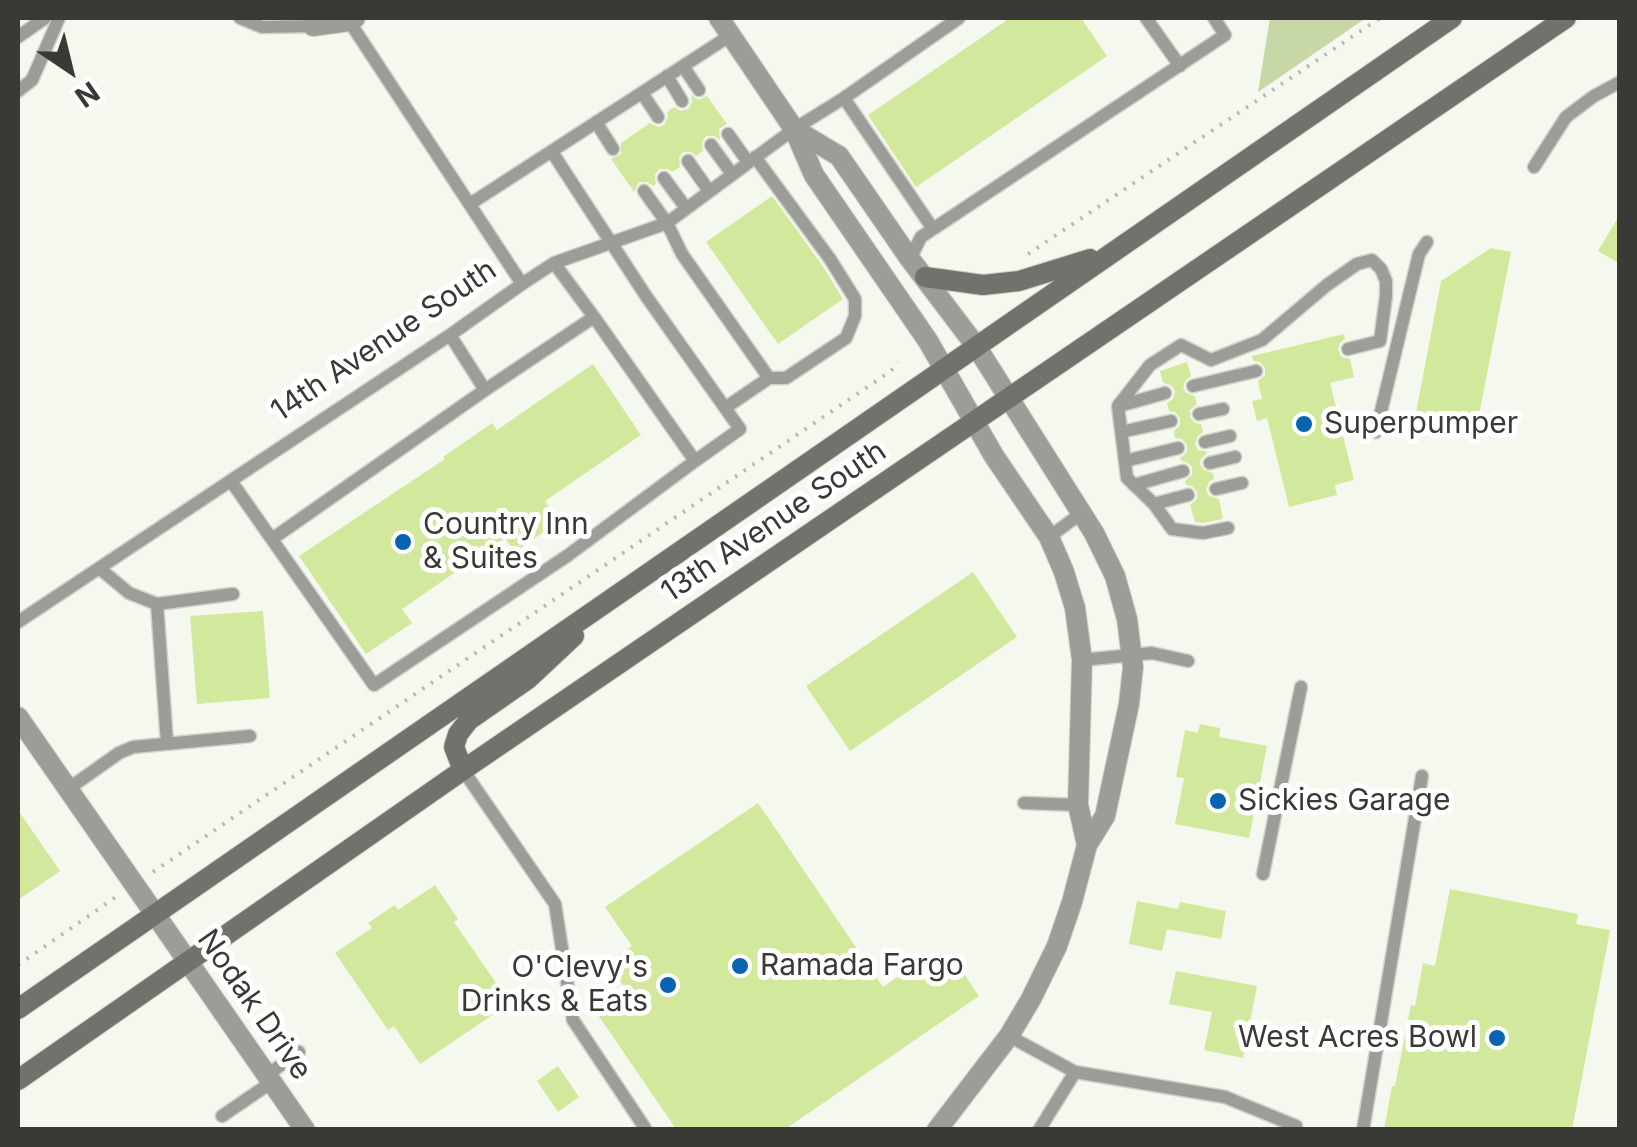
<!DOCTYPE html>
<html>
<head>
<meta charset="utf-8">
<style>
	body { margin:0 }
	#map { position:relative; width:1637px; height:1147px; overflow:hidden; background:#f5f8ee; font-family:Inter,sans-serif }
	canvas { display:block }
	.frame { position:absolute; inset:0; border:20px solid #393a36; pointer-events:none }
	.north { position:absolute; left:20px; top:20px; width:100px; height:100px; -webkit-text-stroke:8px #fff; paint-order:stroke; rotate:145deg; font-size:28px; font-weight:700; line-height:40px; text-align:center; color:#393a36 }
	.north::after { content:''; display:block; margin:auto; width:35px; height:45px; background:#393a36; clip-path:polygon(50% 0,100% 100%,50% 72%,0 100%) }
</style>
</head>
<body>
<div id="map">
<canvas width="1637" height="1147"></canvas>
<div class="frame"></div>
<div class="north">N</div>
</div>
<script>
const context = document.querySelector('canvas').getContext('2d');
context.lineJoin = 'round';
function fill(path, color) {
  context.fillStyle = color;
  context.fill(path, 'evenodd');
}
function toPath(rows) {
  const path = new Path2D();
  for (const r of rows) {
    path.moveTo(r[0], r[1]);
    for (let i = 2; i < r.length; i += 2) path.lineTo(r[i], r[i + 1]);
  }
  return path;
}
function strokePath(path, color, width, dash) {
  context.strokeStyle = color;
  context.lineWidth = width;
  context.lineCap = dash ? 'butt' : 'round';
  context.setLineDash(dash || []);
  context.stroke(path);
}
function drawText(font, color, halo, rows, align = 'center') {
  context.font = font + ' Inter,sans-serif';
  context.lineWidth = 10;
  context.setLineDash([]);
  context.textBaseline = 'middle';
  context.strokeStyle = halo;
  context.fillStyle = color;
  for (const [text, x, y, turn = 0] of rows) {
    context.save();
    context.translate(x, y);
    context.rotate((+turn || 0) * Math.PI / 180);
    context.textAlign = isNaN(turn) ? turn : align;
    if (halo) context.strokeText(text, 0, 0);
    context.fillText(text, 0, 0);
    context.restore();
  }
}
const green = toPath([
	[1270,18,1366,18,1258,92]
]);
const building = toPath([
	[1010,18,1081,18,1107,56,916,187,868,115],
	[691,95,699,100,707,96,727,124,719,129,720,140,714,136,706,136,702,142,703,151,696,156,691,152,683,152,679,158,680,167,672,172,667,169,659,169,655,175,656,184,653,186,647,182,639,182,634,192,611,159,621,154,621,143,650,123,658,127,664,125,668,117,667,112,674,107,681,111,688,109,692,102],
	[772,196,822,265,843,299,778,344,706,242],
	[1620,214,1620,264,1598,251],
	[1491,248,1511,252,1476,430,1415,418,1441,281],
	[1344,334,1345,339,1340,343,1338,350,1342,357,1350,359,1354,377,1330,383,1354,480,1335,485,1337,495,1289,507,1267,418,1257,421,1252,401,1262,399,1258,381,1265,375,1265,368,1260,362,1253,361,1252,356],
	[1187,362,1191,376,1186,380,1183,387,1186,393,1195,396,1197,404,1190,410,1190,417,1195,423,1201,424,1203,432,1198,436,1195,443,1198,450,1208,452,1201,459,1200,464,1204,470,1213,473,1214,479,1209,482,1206,490,1209,496,1219,499,1223,519,1203,523,1195,522,1190,505,1197,499,1197,492,1192,486,1186,485,1185,481,1192,474,1192,467,1186,462,1181,461,1180,458,1187,452,1187,445,1182,439,1175,438,1174,431,1180,425,1180,418,1175,412,1169,411,1167,403,1173,399,1175,391,1171,385,1163,383,1160,371],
	[593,364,641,435,545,501,559,521,515,552,505,538,402,609,412,623,366,654,299,556,445,459,443,457,492,423,497,430],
	[973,572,1017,637,850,751,806,686],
	[263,611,270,698,197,704,190,616],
	[1200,724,1220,728,1219,737,1267,746,1249,838,1175,824,1184,778,1176,777,1185,730,1198,733],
	[758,803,883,987,909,969,914,977,950,953,979,996,784,1130,676,1129,594,1009,625,988,608,963,632,946,605,907],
	[18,810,60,871,18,900],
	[435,885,458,919,454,922,510,1003,420,1064,394,1026,388,1030,335,953,372,928,368,923,395,905,398,910],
	[1450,889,1578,914,1576,924,1610,930,1572,1130,1384,1130,1392,1086,1395,1086,1411,1005,1415,1006,1423,963,1435,966],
	[1137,901,1178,909,1180,902,1226,911,1221,939,1167,929,1162,951,1129,944],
	[1176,971,1257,986,1243,1058,1204,1050,1212,1012,1169,1004],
	[558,1066,579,1097,558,1112,537,1081]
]);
const path = toPath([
	[1028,254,1380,18],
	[153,872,891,371,898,362],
	[18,965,116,897]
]);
const service = toPath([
	[240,18,262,27,313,26],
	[1146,18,1180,66],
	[18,37,45,18],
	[683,66,699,90],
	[667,76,682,101],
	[18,91,32,80,59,18],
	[642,93,658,117],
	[844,98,933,229],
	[596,122,613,149],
	[728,134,748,162],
	[711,145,732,174],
	[552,152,646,296,740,429,695,461],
	[688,161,709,191],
	[1534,167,1566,117,1594,96,1620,82],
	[664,178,686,208],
	[644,191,667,223,794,129,844,98,959,18],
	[470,204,731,35],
	[910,259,921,237,1225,35,1214,18],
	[554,263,594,317],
	[522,284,554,263,667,223,682,254,769,378],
	[1193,386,1256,371],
	[1119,406,1165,393],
	[725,408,769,378,786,378,846,338,855,316,855,299,830,259,755,157],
	[1199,414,1223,409],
	[1121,432,1171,421],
	[1376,432,1419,254,1427,242],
	[1205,442,1230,436],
	[1125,461,1178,448],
	[1210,463,1235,457],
	[231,481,374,685,567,556,695,461,594,317,485,390,450,335],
	[1134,485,1183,471],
	[1216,489,1242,483],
	[1154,504,1188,495],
	[1228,528,1203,533,1172,529,1154,504,1127,478,1118,406,1150,365,1181,345,1211,360,1262,340,1327,285,1357,264,1372,260,1381,269,1386,281,1386,296,1380,341,1348,349],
	[1049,537,1083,512],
	[272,539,485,390],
	[99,568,129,593,157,604,233,594],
	[157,604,167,743],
	[18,622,450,335,522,284,349,21],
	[1082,660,1152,653,1188,661],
	[463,770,555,904,573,1020,645,1128],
	[68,789,119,753,133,747,250,736],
	[1024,803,1078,805],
	[1263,874,1301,687],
	[1009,1036,1075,1072,1225,1097,1296,1126,1296,1130],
	[267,1075,299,1052],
	[222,1116,272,1082],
	[1039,1130,1075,1072],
	[1363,1130,1422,776]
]);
const minor = toPath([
	[313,26,349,21,355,18],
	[18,717,305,1130]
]);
const tertiary = toPath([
	[719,18,794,129,814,175,928,341,994,456,1049,537,1064,572,1075,608,1082,660,1078,805,1087,845],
	[794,129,839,156,910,259,976,346,1094,533,1115,576,1127,619,1133,667,1129,704,1105,816,1087,845,1072,902,1057,946,1031,999,1009,1036,937,1130]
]);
const secondary = toPath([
	[925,277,983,285,1019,281,1090,259],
	[463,770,454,747,458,734,469,720,528,679,574,636],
	[18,1009,1452,18],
	[18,1080,463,770,1566,18]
]);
const markers = [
	[1304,424,10,"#0863b0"],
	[403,542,10,"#0863b0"],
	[1218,801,10,"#0863b0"],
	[740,966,10,"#0863b0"],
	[668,985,10,"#0863b0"],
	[1497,1038,10,"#0863b0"]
];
const streetNames = [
	["14th Avenue South",384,341,-34],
	["13th Avenue South",774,522,-34],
	["Nodak Drive",254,1005,55]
];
const poiNames = [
	["Superpumper",1324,424],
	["Country Inn",423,525],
	["& Suites",423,559],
	["Sickies Garage",1238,801],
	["Ramada Fargo",760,966],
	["O'Clevy's",648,968,"right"],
	["Drinks & Eats",648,1002,"right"],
	["West Acres Bowl",1477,1038,"right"]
];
fill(green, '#c7d7a6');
fill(building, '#d2e99d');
strokePath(service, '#cfd2c9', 15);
strokePath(minor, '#cfd2c9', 22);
strokePath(tertiary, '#cfd2c9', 22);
strokePath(secondary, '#cfd2c9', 22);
strokePath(path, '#b8bab2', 4, [2.5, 8]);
strokePath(service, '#9c9d99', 12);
strokePath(minor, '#9c9d99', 20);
strokePath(tertiary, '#9c9d99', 20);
strokePath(secondary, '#70726c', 20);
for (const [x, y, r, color] of markers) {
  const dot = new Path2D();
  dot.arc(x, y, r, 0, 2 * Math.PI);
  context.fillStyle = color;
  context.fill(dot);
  strokePath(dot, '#fff', 4);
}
drawText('30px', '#393a36', '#fff', streetNames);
drawText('30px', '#393a36', '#fff', poiNames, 'left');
</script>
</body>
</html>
